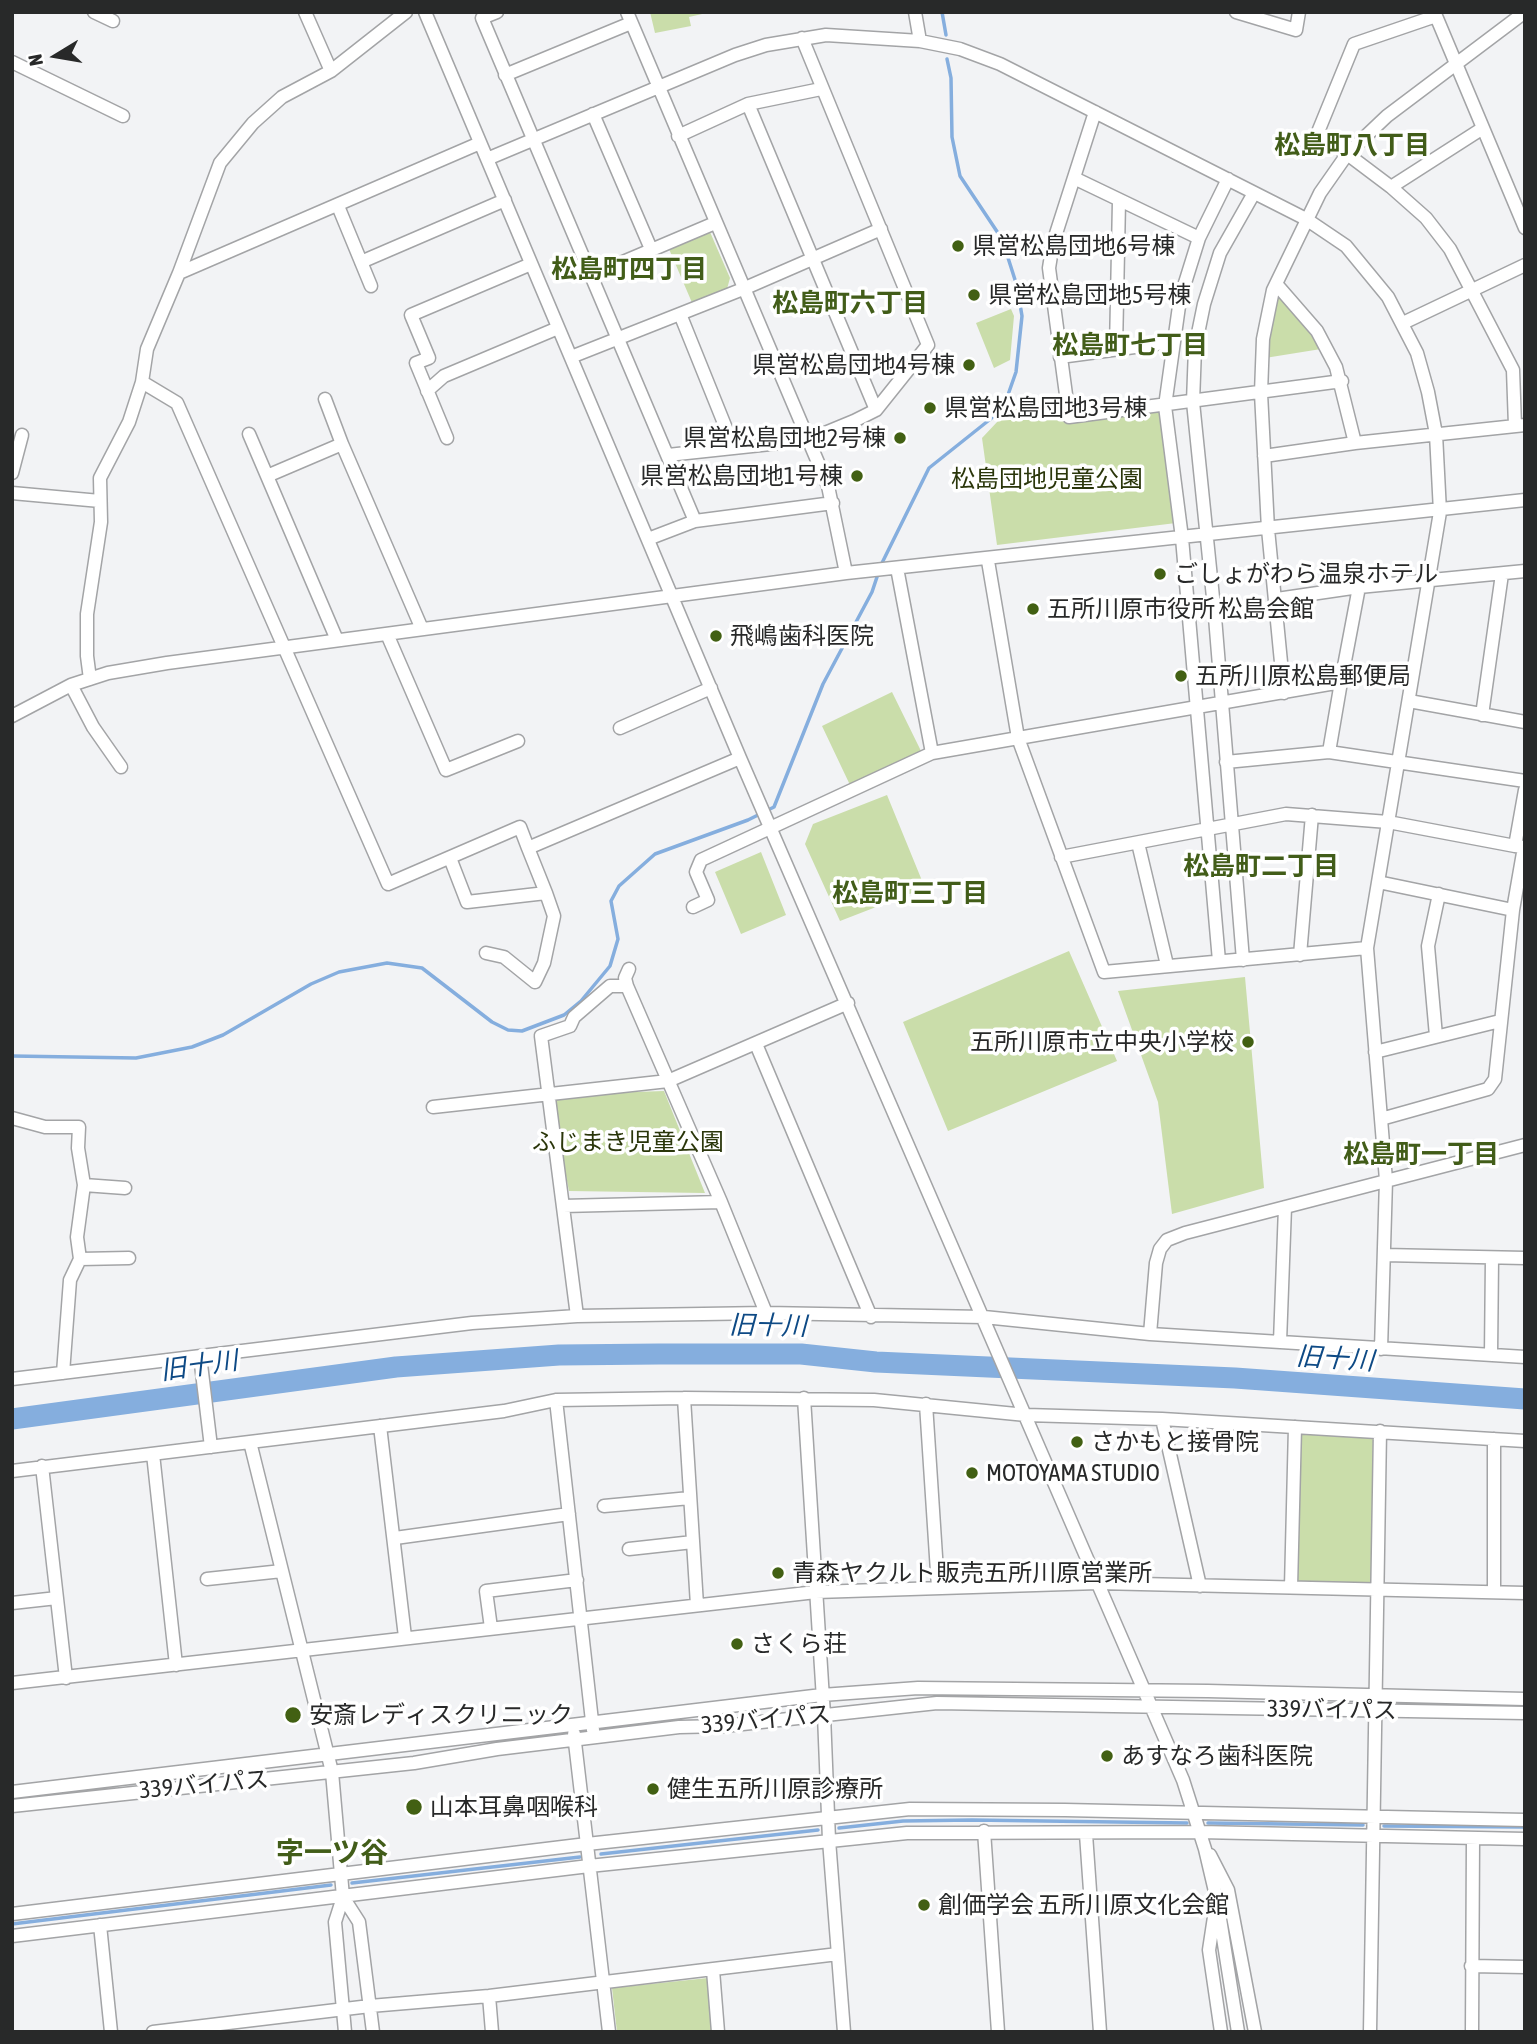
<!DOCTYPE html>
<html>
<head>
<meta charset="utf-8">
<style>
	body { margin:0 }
	#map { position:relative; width:1537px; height:2044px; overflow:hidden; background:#f2f3f5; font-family:"Asap Condensed",sans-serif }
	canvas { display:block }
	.frame { position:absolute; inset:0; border:14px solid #282929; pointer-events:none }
	.north { position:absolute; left:21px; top:21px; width:70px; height:70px; -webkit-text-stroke:5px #fff; paint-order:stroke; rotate:259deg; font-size:19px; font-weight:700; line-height:28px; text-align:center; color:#282929 }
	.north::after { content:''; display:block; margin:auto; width:24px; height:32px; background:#282929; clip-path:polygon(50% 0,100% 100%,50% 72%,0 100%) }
</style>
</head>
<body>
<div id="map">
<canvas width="1537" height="2044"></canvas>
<div class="frame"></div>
<div class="north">N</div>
</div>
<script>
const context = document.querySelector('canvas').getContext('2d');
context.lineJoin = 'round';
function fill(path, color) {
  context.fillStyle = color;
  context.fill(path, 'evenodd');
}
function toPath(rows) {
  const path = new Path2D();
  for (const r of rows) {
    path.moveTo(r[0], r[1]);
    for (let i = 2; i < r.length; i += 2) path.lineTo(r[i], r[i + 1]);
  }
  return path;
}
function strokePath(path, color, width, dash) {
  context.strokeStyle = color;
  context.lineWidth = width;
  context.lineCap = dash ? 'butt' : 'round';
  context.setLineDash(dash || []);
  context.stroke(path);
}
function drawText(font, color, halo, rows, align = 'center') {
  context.font = font + ' "Asap Condensed","Noto Sans JP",sans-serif';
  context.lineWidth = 7;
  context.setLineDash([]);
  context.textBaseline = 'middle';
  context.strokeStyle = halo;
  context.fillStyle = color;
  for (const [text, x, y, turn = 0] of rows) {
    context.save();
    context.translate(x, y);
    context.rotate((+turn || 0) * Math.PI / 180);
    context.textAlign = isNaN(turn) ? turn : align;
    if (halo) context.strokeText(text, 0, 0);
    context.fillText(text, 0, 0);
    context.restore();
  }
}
const green = toPath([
	[650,12,711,12,689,17,691,26,655,33],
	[710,232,730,278,727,289,693,305,669,249],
	[1278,293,1303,323,1321,349,1265,358],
	[1011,309,1014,316,1010,360,994,368,976,323],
	[1061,398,1065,422,1161,411,1176,523,997,545,982,438,1014,404],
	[892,692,921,751,850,785,822,726],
	[887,795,925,888,840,921,805,844,813,824],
	[761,852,786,915,741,934,715,872],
	[1069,951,1117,1061,948,1131,903,1022],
	[1245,977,1264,1188,1172,1214,1158,1102,1118,991],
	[664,1091,705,1193,569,1191,550,1095],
	[1299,1434,1373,1438,1371,1583,1297,1582],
	[708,1978,712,2032,617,2032,612,1988]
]);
const stream = toPath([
	[942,12,946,35],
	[880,567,929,468,1003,409,1016,372,1022,316,1017,286,1002,239,960,176,952,137,951,78,947,59],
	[12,1056,136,1058,192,1047,223,1035,311,984,339,972,387,963,422,968,492,1022,508,1030,522,1031,564,1015,581,1001,610,966,618,939,611,901,619,886,655,854,748,820,774,807,823,684,872,592,878,574],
	[1208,1823,1363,1825],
	[1384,1826,1525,1827],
	[839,1828,903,1821,972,1820,1187,1823],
	[601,1854,818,1830],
	[352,1883,580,1857],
	[12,1924,331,1885]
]);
const river = toPath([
	[12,1419,396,1367,559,1355,659,1354,801,1354,876,1362,1235,1378,1525,1399]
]);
const minor = toPath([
	[94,12,113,21],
	[305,12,331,71],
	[425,12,740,758,1183,1780,1205,1849,1217,1900,1238,2032],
	[497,12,482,18,695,521],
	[627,12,828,486,846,573],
	[915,12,920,41],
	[1236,12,1296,30,1299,12],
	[12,62,123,116],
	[505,75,631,23],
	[748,104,876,410],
	[1095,112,1053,243,1049,268,1069,417,1342,381],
	[593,114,651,249],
	[678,136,748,104,821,89],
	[487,159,735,55,766,45,826,35,920,41,960,49,1000,64,1306,219,1346,246,1388,297,1417,353,1428,392,1436,434,1440,512,1367,948,1386,1180,1381,1349],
	[1074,178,1199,238],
	[1391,187,1483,128],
	[338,206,371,286],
	[361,262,505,200],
	[179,273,480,143],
	[590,276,715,223],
	[1277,285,1317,331,1336,367,1355,443],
	[680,314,734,448],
	[1403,323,1525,265],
	[1116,349,1119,201],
	[571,357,743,289,881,229],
	[1060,357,1172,342],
	[142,382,177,403,388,884,520,827,528,848,740,758],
	[427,391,444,376,558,328],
	[325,399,342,444],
	[1515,426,1513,370,1450,249,1426,218,1391,187,1318,132,1354,44,1436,16,1525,228],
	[249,434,267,476],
	[447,438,416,363,429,358,411,315,531,264],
	[668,455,808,440,854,421,876,410,928,345,802,38],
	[1264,456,1355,443,1525,425],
	[12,473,22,435],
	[12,493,100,501],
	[648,539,695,521,833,503],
	[988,561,1018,738,1104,972,1367,948],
	[897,568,932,753],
	[1277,599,1359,587],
	[387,634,446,770,518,741],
	[337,640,267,476,342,444,422,629],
	[90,679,87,656,87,614,101,522,100,478,129,422,142,382,147,349,179,273,220,163,253,123,282,97,331,71,406,12],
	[71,685,93,727,121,767],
	[1284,693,1268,529,1261,393,1263,339,1273,290,1320,193,1348,153,1387,116,1525,12],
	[1409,701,1525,722],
	[1482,715,1502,574],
	[12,716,71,685,108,673,167,663,846,573,1525,500],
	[620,728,711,688],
	[1329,752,1341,682],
	[1226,762,1329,752,1525,781],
	[1138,843,1167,965],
	[528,848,546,893],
	[1061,857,1286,814,1388,822,1515,846],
	[450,858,467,902,546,893,554,916,544,963,535,982,504,957,486,953],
	[1378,882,1513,910],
	[693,907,708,900,696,872,701,860,932,753,1341,682,1359,587,1525,571],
	[1300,955,1312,815],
	[1243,960,1215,617,1193,402,1195,348,1204,304,1220,253,1254,193],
	[1219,961,1182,538,1165,406,1180,299,1199,238,1228,179],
	[627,986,721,1202,766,1313],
	[1436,1036,1428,946,1439,894],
	[756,1044,871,1317],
	[1375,1052,1500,1021],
	[433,1107,668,1081,848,1003],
	[12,1118,45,1127,79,1127,78,1148,84,1185,77,1237,80,1259,70,1280,63,1373],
	[1381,1119,1488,1089,1495,1079,1513,910,1524,847,1515,846,1525,790],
	[84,1185,125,1188],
	[563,1206,721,1202],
	[1384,1255,1525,1258],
	[80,1259,129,1258],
	[577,1316,541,1036,570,1026,574,1017,610,986,627,986,625,978,629,969],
	[1150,1334,1156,1263,1160,1249,1167,1240,1185,1233,1525,1145],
	[1280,1342,1285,1207],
	[1491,1355,1492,1258],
	[200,1356,211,1447],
	[12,1379,472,1323,577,1316,766,1313,984,1317,1150,1334,1525,1357],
	[684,1398,697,1605],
	[804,1398,824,1715,829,1840,844,2032],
	[556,1400,593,1730],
	[926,1404,938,1587],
	[1162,1419,1200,1586],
	[380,1426,405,1637],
	[1494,1439,1494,1591],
	[250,1442,332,1772,343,1897,335,1922,345,2032],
	[153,1454,176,1665],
	[42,1466,66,1678],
	[12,1471,504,1411,556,1400,684,1398,874,1400,1026,1415,1162,1419,1525,1441],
	[604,1506,690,1498],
	[395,1538,569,1514],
	[629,1549,693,1542],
	[207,1579,282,1571],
	[1291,1587,1295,1427],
	[12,1603,57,1598],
	[491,1628,486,1591,577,1580],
	[12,1683,816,1592,1098,1583,1525,1593],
	[574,1734,609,2032],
	[12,1792,822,1695,918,1688,1208,1691,1525,1699],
	[12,1806,414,1763,497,1749,679,1727,724,1726,937,1703,1525,1713],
	[984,1831,998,2032],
	[1086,1834,1100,2032],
	[1210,1855,1228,1890,1255,2032],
	[343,1897,359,1922,373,2032],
	[1216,1904,1209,1950,1221,2032],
	[12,1914,587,1844,910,1809,1065,1810,1525,1820],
	[100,1925,111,2032],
	[12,1936,589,1866,907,1833,1200,1832,1525,1839],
	[1471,1966,1525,1967],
	[713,1970,718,2032],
	[489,1996,492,2032],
	[153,2032,370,2006,489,1996,838,1954],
	[1370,2032,1380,1431],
	[1472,2032,1473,1839]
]);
const markers = [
	[958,246,7,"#426013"],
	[974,295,7,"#426013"],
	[969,365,7,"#426013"],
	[930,408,7,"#426013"],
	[900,438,7,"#426013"],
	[857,476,7,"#426013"],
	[1160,574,7,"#426013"],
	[1033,609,7,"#426013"],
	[716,636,7,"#426013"],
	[1181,676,7,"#426013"],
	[1248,1042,7,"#426013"],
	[1077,1442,7,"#426013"],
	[972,1473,7,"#426013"],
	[778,1573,7,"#426013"],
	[737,1644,7,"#426013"],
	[293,1715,9,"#426013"],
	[1107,1756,7,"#426013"],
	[653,1789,7,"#426013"],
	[414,1807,9,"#426013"],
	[924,1905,7,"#426013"]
];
const poiNames = [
	["県営松島団地6号棟",972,246],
	["県営松島団地5号棟",988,295],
	["県営松島団地4号棟",955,365,"right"],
	["県営松島団地3号棟",944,408],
	["県営松島団地2号棟",886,438,"right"],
	["県営松島団地1号棟",843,476,"right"],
	["ごしょがわら温泉ホテル",1174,574],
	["五所川原市役所 松島会館",1047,609],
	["飛嶋歯科医院",730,636],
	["五所川原松島郵便局",1195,676],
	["五所川原市立中央小学校",1234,1042,"right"],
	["さかもと接骨院",1091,1442],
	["MOTOYAMA STUDIO",986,1473],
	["青森ヤクルト販売五所川原営業所",792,1573],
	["さくら荘",751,1644],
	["安斎レディスクリニック",309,1715],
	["あすなろ歯科医院",1121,1756],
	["健生五所川原診療所",667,1789],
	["山本耳鼻咽喉科",430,1807],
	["創価学会 五所川原文化会館",938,1905]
];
const parkNames = [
	["松島団地児童公園",1047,479],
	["ふじまき児童公園",628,1142]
];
const streetNames = [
	["339バイパス",1332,1710,1],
	["339バイパス",766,1720,-5],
	["339バイパス",204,1785,-5]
];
const neighbourhoodNames = [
	["松島町八丁目",1352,146],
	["松島町四丁目",629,270],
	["松島町六丁目",850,304],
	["松島町七丁目",1130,346],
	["松島町二丁目",1261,867],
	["松島町三丁目",910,894],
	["松島町一丁目",1421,1155]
];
const waterNames = [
	["旧十川",768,1326,1],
	["旧十川",1335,1359,4],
	["旧十川",199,1366,-8]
];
const quarterNames = [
	["字一ツ谷",332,1853]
];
fill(green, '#caddaa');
strokePath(stream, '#85aede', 3.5);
strokePath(river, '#85aede', 21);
strokePath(minor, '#a3a4a6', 15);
strokePath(minor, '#fff', 12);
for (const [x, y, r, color] of markers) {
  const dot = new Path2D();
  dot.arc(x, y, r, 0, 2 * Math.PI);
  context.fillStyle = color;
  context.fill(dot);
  strokePath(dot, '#fff', 2.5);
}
drawText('24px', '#282929', '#fff', poiNames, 'left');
drawText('24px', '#2a360a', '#fff', parkNames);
drawText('24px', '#282929', '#fff', streetNames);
drawText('bold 26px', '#425d19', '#fff', neighbourhoodNames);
drawText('italic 26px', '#0e4a85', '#fff', waterNames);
drawText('bold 28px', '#425d19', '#fff', quarterNames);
</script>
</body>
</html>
